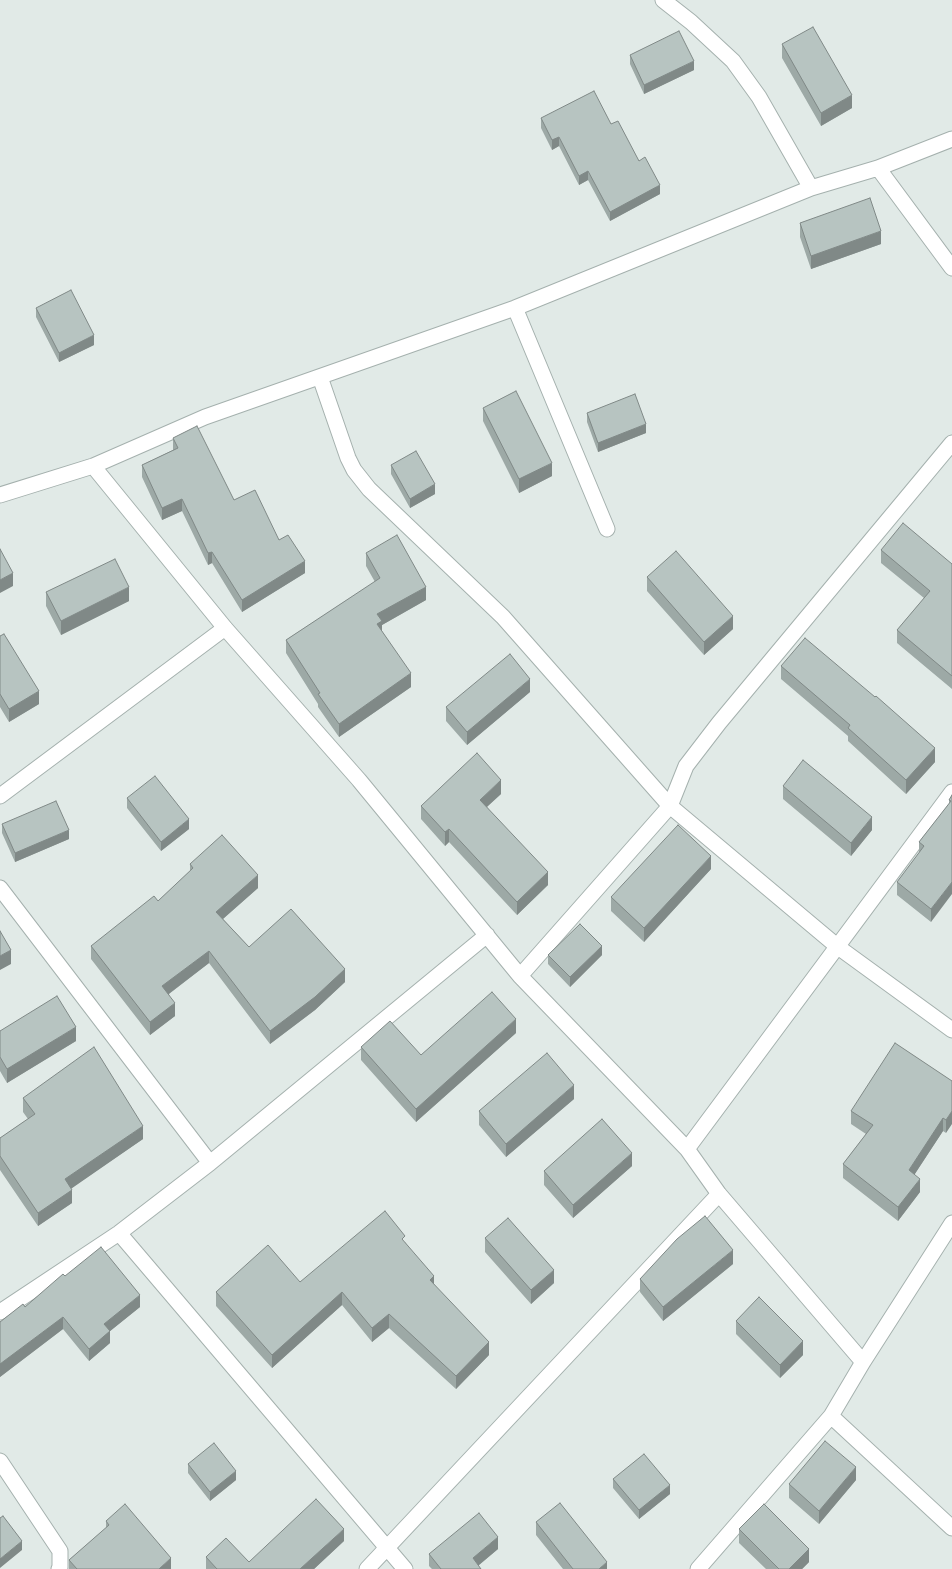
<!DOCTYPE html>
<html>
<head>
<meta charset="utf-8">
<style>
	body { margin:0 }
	canvas { display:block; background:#e1eae7 }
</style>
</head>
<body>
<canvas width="952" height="1569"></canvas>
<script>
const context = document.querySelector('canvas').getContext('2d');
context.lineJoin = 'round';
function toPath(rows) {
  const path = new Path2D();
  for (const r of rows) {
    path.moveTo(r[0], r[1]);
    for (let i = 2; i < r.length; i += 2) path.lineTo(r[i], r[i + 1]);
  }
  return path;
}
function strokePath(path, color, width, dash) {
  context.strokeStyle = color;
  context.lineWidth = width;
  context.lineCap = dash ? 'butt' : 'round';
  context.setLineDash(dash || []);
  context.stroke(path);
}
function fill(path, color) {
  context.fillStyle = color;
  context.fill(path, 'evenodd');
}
const minor = toPath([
	[663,0,691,22,733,61,759,97,811,188],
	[878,168,952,268],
	[515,308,607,529],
	[320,377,348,458,354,470,369,489,503,617,670,806,838,947,952,1030],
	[93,466,225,628,359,780,520,976,687,1149,719,1194,863,1362],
	[0,495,93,466,205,417,515,308,811,188,878,168,952,139],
	[0,796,225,628],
	[0,888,210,1163],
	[520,976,670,806,686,766,719,723,952,443],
	[687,1149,952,792],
	[119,1233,405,1569],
	[0,1312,119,1233,210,1163,487,935],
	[831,1416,952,1528],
	[0,1461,60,1551,60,1567,59,1569],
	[367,1569,719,1194],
	[698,1569,831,1416,863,1362,952,1223]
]);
const wall = toPath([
	[782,44,852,108,821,126,782,58],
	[630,55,694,70,644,94,630,64],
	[541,118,611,124,639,161,660,194,610,221,588,180,579,185,559,146,552,150,541,128],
	[800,223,881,244,811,269,800,237],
	[36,308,94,345,59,362,36,317],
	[483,408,552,476,519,493,483,421],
	[587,413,646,433,598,452,587,422],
	[173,438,234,500,279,540,305,573,242,612,212,563,208,565,182,511,162,520,142,477,142,465,173,450],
	[391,465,435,494,410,508,391,474],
	[881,550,952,564,952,689,897,643,897,630,924,598,881,563],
	[366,553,426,600,382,625,382,631,411,687,339,737,318,707,318,704,286,653,286,640,375,582,366,566],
	[647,577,733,629,704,655,647,591],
	[46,592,129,601,61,635,46,606],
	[0,636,39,704,9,722,0,707],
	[781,666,875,697,935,762,906,794,848,741,848,736,781,679],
	[530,692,467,745,446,721,446,707],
	[783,786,872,830,851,856,783,799],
	[501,794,487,807,548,885,517,915,449,842,445,846,421,819,421,806],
	[952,795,931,922,897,895,897,882,919,853,919,842,949,804,949,800],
	[127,798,189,829,161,851,127,808],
	[2,824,69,839,15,862,2,833],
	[190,864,258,888,223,919,249,947,345,982,315,1010,270,1044,209,963,169,994,175,1016,150,1035,91,959,91,946,158,901,190,871],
	[711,869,644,942,611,911,611,897],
	[548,955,602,955,570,987,548,964],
	[0,1031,76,1041,7,1083,0,1071],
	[516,1033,416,1122,361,1060,361,1047,421,1055],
	[952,1081,946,1133,943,1131,914,1175,920,1192,898,1221,843,1178,843,1164,866,1134,851,1124,851,1111],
	[23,1098,143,1139,71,1188,72,1203,38,1226,0,1170,0,1138,28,1119,23,1112],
	[574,1099,506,1157,479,1125,479,1111],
	[632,1166,573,1218,544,1185,544,1171],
	[485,1238,554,1283,531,1304,485,1252],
	[405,1242,434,1284,489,1355,456,1389,389,1328,372,1342,342,1305,272,1368,216,1306,216,1292,300,1282],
	[733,1264,663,1321,640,1292,640,1279],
	[65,1276,140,1307,110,1331,110,1343,89,1361,63,1329,0,1377,0,1322,25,1307],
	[736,1321,803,1355,780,1378,736,1334],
	[188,1464,236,1480,210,1501,188,1473],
	[613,1479,670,1494,639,1519,613,1488],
	[856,1480,819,1524,789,1498,789,1484],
	[106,1521,171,1569,69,1569,69,1560,106,1528],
	[536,1522,607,1569,563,1569,536,1535],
	[739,1529,809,1562,802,1569,766,1569,739,1543],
	[344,1541,314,1569,206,1569,206,1557,249,1562],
	[498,1549,478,1566,481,1569,432,1569,429,1566,429,1554]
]);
const shadedWall = toPath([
	[694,61,694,70,644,94,644,85],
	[852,95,852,108,821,126,821,113],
	[559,137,559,146,552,150,552,140],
	[588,171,588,180,579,185,579,176],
	[660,185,660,194,610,221,610,212],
	[881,231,881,244,811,269,811,256],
	[94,335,94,345,59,362,59,353],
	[646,424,646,433,598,452,598,443],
	[552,463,552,476,519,493,519,479],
	[435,484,435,494,410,508,410,499],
	[182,499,182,511,162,520,162,508],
	[212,552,212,563,208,565,208,553],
	[305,561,305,573,242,612,242,600],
	[13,573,13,586,0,593,0,580],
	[129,587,129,601,61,635,61,621],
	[426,587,426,600,382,625,382,634,377,637,377,614],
	[733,616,733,629,704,655,704,642],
	[411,673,411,687,339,737,339,724],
	[530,679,530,692,467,745,467,732],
	[39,691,39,704,9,722,9,709],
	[935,748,935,762,906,794,906,780],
	[501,780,501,794,480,813,480,800],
	[872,817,872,830,851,856,851,843],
	[189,819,189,829,161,851,161,842],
	[449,829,449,842,445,846,445,832],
	[69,830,69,839,15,862,15,853],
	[711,856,711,869,644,942,644,928],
	[548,872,548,885,517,915,517,902],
	[258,875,258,888,216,925,216,912],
	[952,882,952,894,931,922,931,909],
	[602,946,602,955,570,987,570,977],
	[11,950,11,964,0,970,0,956],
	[209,951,209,963,162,999,162,986],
	[345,969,345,982,315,1010,270,1044,270,1031],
	[175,1003,175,1016,150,1035,150,1022],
	[516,1019,516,1033,416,1122,416,1109],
	[76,1027,76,1041,7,1083,7,1069],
	[574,1085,574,1099,506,1157,506,1144],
	[952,1111,952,1124,946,1133,946,1120],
	[943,1118,943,1131,909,1183,909,1170],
	[143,1126,143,1139,65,1193,65,1179],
	[632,1153,632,1166,573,1218,573,1205],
	[920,1179,920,1192,898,1221,898,1207],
	[72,1190,72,1203,38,1226,38,1213],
	[733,1250,733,1264,663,1321,663,1307],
	[554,1270,554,1283,531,1304,531,1290],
	[434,1276,434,1289,430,1280],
	[342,1292,342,1305,272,1368,272,1355],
	[140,1295,140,1307,104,1336,104,1324],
	[389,1314,389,1328,372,1342,372,1328],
	[63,1317,63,1329,0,1377,0,1364],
	[110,1331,110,1343,89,1361,89,1349],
	[803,1341,803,1355,780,1378,780,1365],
	[489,1342,489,1355,456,1389,456,1376],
	[856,1467,856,1480,819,1524,819,1511],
	[236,1471,236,1480,210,1501,210,1492],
	[670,1485,670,1494,639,1519,639,1510],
	[344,1529,344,1541,314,1569,300,1569],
	[498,1537,498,1549,474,1569,473,1558],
	[22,1541,22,1550,0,1568,0,1559],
	[809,1549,809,1562,802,1569,789,1569],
	[171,1558,171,1569,159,1569],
	[607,1562,607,1569,599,1569]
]);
const building = toPath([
	[813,27,852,95,821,113,782,44,813,27],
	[679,31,694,61,644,85,630,55,679,31],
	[594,91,611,124,618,121,639,161,645,157,660,185,610,212,588,171,579,176,559,137,552,140,541,118,594,91],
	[870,198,881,231,811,256,800,223,870,198],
	[71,290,94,335,59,353,36,308,71,290],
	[516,391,552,463,519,479,483,408,516,391],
	[635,394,646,424,598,443,587,413,635,394],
	[197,426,234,500,255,490,279,540,288,535,305,561,242,600,212,552,208,553,182,499,162,508,142,465,178,448,173,438,197,426],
	[416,451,435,484,410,499,391,465,416,451],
	[903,523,952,564,952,676,897,630,930,591,881,550,903,523],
	[397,535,426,587,377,614,382,621,377,624,411,673,339,724,318,694,320,693,286,640,380,578,366,553,397,535],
	[0,549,13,573,0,580,0,549],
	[676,551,733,616,704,642,647,577,676,551],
	[115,559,129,587,61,621,46,592,115,559],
	[4,634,39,691,9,709,0,694,0,636,4,634],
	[805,638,875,697,876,696,935,748,906,780,848,728,850,725,781,666,805,638],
	[510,654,530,679,467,732,446,707,510,654],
	[477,753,501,780,480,800,548,872,517,902,449,829,445,832,421,806,477,753],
	[803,760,872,817,851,843,783,786,803,760],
	[155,776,189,819,161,842,127,798,155,776],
	[952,795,952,882,931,909,897,882,924,846,919,842,951,801,949,800,952,795],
	[56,801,69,830,15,853,2,824,56,801],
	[678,825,711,856,644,928,611,897,678,825],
	[222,835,258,875,216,912,249,947,291,909,345,969,315,997,270,1031,209,951,162,986,175,1003,150,1022,91,946,154,896,158,901,193,868,190,864,222,835],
	[580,924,602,946,570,977,548,955,580,924],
	[0,931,11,950,0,956,0,931],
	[492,992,516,1019,416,1109,361,1047,390,1021,421,1055,492,992],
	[57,996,76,1027,7,1069,0,1057,0,1031,57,996],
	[895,1043,952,1081,952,1111,946,1120,943,1118,909,1170,920,1179,898,1207,843,1164,873,1125,851,1111,895,1043],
	[94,1047,143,1126,65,1179,72,1190,38,1213,0,1156,0,1138,35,1114,23,1098,94,1047],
	[547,1053,574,1085,506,1144,479,1111,547,1053],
	[602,1119,632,1153,573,1205,544,1171,602,1119],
	[385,1211,405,1236,402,1239,434,1276,430,1280,489,1342,456,1376,389,1314,372,1328,342,1292,272,1355,216,1292,268,1245,300,1282,385,1211],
	[705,1216,733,1250,663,1307,640,1279,677,1239,705,1216],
	[508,1218,554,1270,531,1290,485,1238,508,1218],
	[101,1247,140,1295,104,1324,110,1331,89,1349,63,1317,0,1364,0,1322,23,1304,25,1307,63,1274,65,1276,101,1247],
	[759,1297,803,1341,780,1365,736,1321,759,1297],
	[825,1441,856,1467,819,1511,789,1484,825,1441],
	[214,1443,236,1471,210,1492,188,1464,214,1443],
	[644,1454,670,1485,639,1510,613,1479,644,1454],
	[316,1499,344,1529,300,1569,217,1569,206,1557,226,1538,249,1562,316,1499],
	[560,1503,607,1562,599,1569,573,1569,536,1522,560,1503],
	[125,1504,171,1558,159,1569,77,1569,69,1560,109,1525,106,1521,125,1504],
	[764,1504,809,1549,789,1569,779,1569,739,1529,764,1504],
	[479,1513,498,1537,473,1558,481,1569,441,1569,429,1554,479,1513],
	[3,1516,22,1541,0,1559,0,1518,3,1516]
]);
strokePath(minor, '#a5b1ae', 17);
strokePath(minor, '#fff', 15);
fill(wall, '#9da9a6');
fill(shadedWall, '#808987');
fill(building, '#b7c4c1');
strokePath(building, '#808987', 1);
</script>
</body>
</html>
